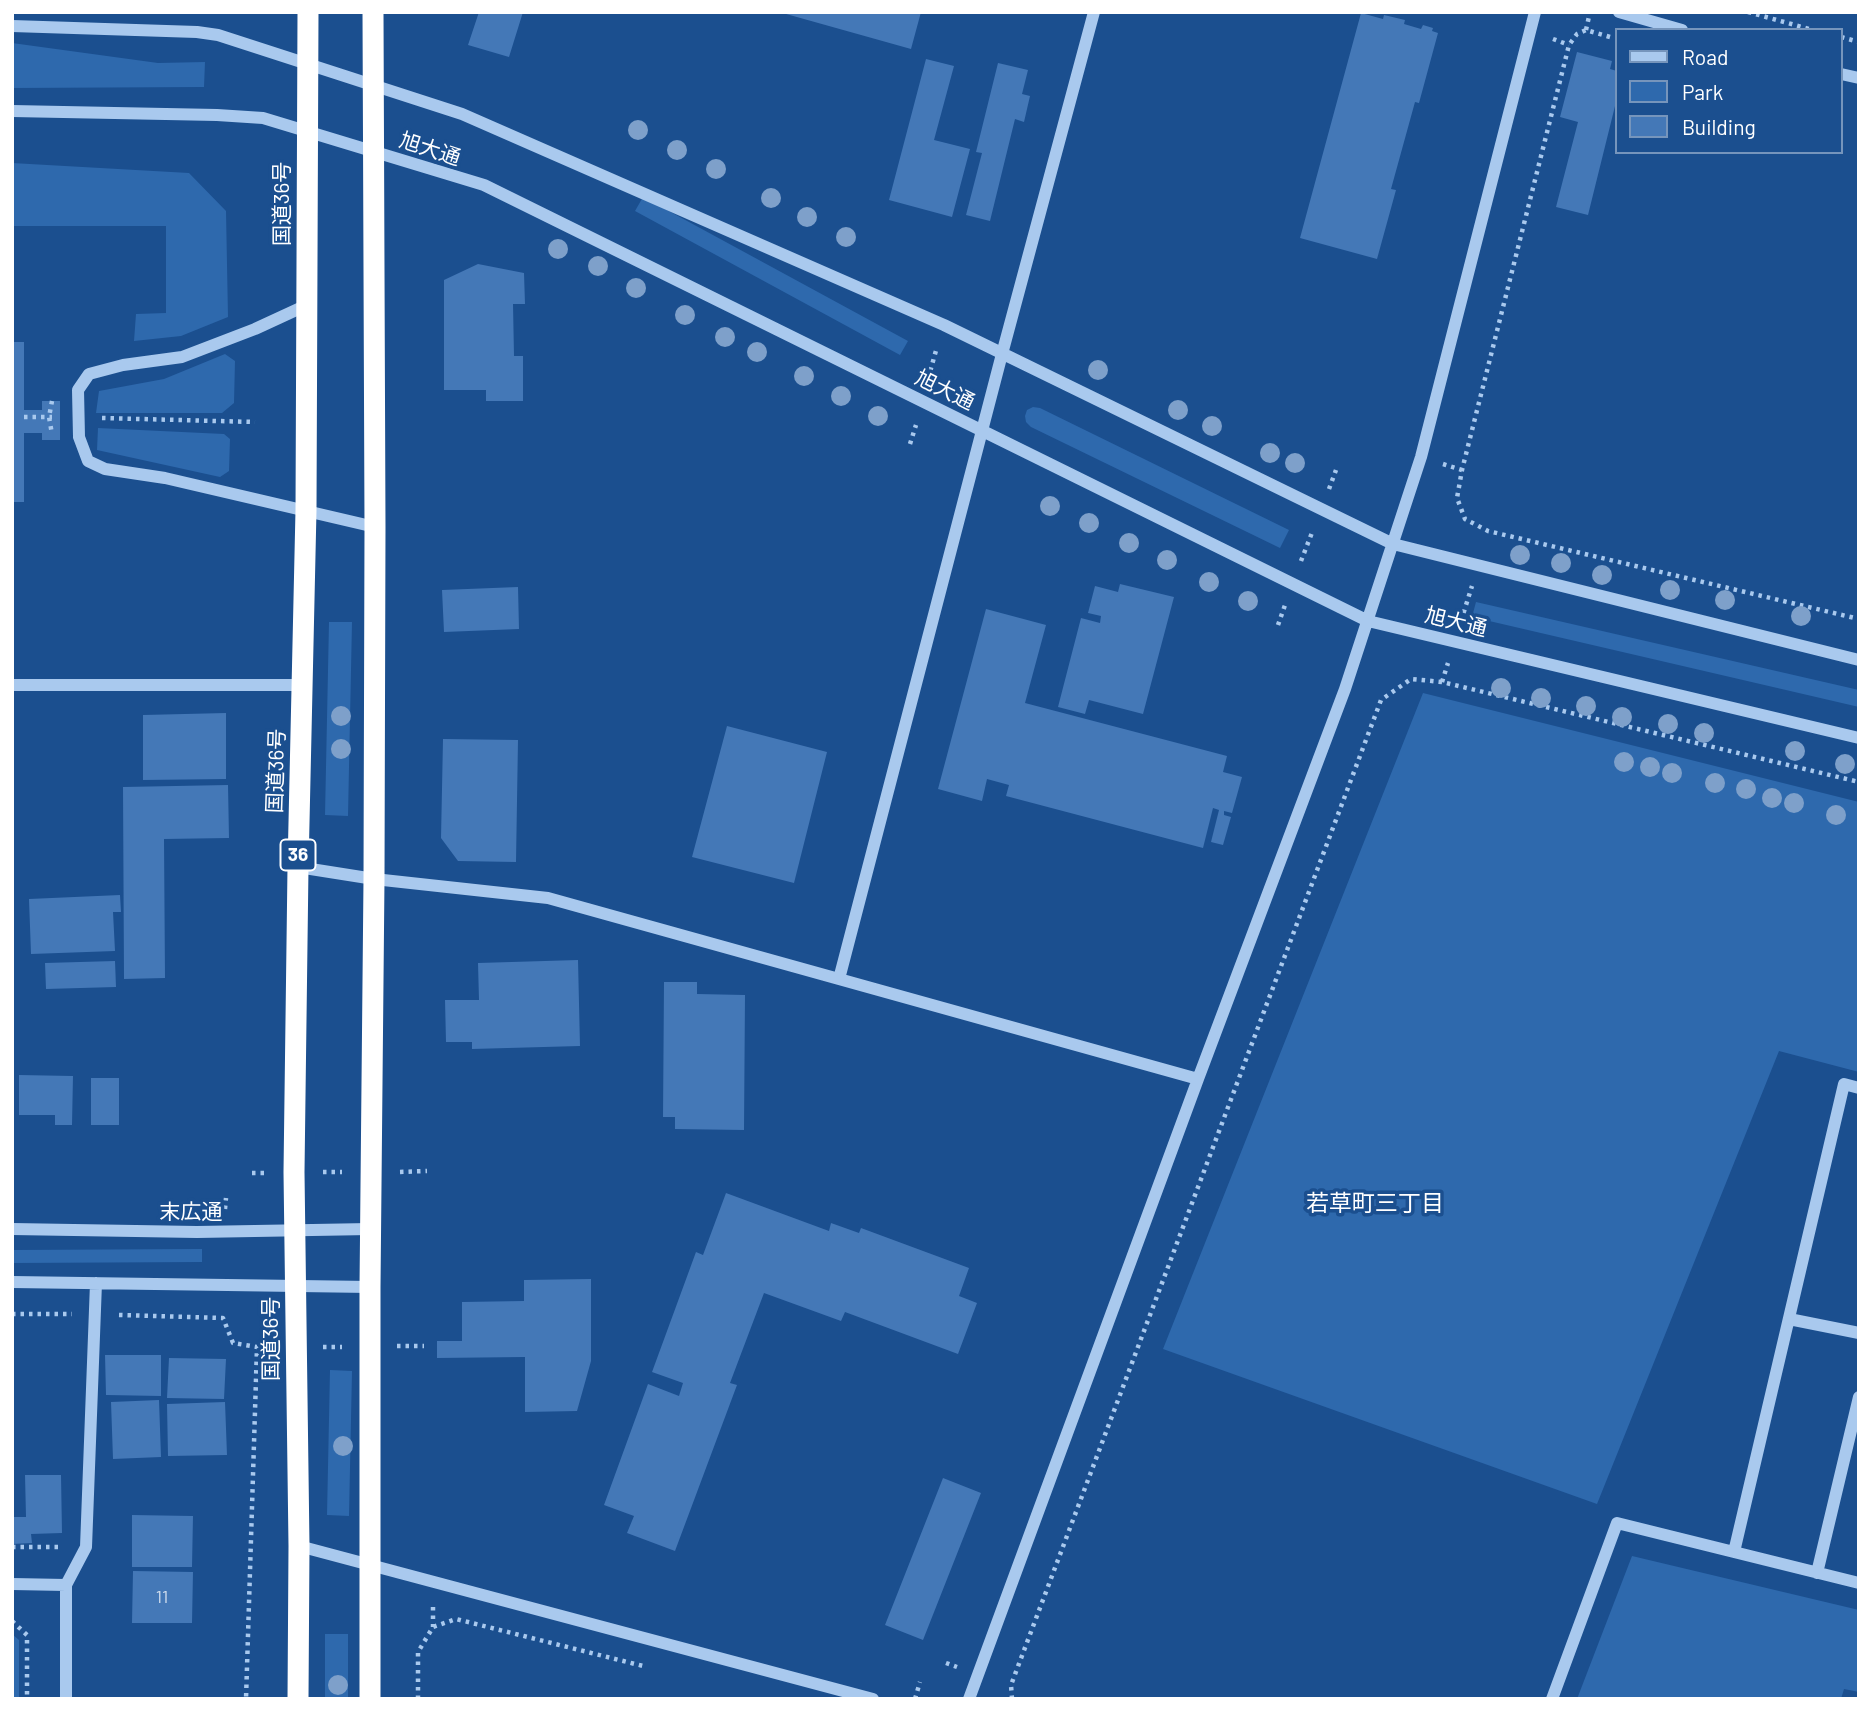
<!DOCTYPE html>
<html>
<head>
<meta charset="utf-8">
<style>
	body { margin:0 }
	#map { position:relative; width:1871px; height:1711px; overflow:hidden; background:#1b4f8f; font-family:Barlow,sans-serif }
	canvas { display:block }
	.frame { position:absolute; inset:0; border:14px solid #fff; pointer-events:none }
	.legend { position:absolute; left:1615px; top:28px; width:228px; height:126px; box-sizing:border-box; background:#1b4f8f; border:2px solid #7695bc; margin:0; padding:9px 12px; list-style:none; font-size:21px; color:#fff }
	.legend li { display:flex; align-items:center; gap:14px; height:35px }
	.legend b { width:35px; border:2px solid #7695bc }
</style>
</head>
<body>
<div id="map">
<canvas width="1871" height="1711"></canvas>
<div class="frame"></div>
<ul class="legend">
<li><b style="height:9px;background:#a9c9ee"></b>Road</li>
<li><b style="height:19px;background:#2e69ad"></b>Park</li>
<li><b style="height:19px;background:#4478b7"></b>Building</li>
</ul>
</div>
<script>
const context = document.querySelector('canvas').getContext('2d');
context.lineJoin = 'round';
function fill(path, color) {
  context.fillStyle = color;
  context.fill(path, 'evenodd');
}
function toPath(rows) {
  const path = new Path2D();
  for (const r of rows) {
    path.moveTo(r[0], r[1]);
    for (let i = 2; i < r.length; i += 2) path.lineTo(r[i], r[i + 1]);
  }
  return path;
}
function strokePath(path, color, width, dash) {
  context.strokeStyle = color;
  context.lineWidth = width;
  context.lineCap = dash ? 'butt' : 'round';
  context.setLineDash(dash || []);
  context.stroke(path);
}
function drawText(font, color, halo, rows, align = 'center') {
  context.font = font + ' Barlow,"Noto Sans JP",sans-serif';
  context.lineWidth = 7;
  context.setLineDash([]);
  context.textBaseline = 'middle';
  context.strokeStyle = halo;
  context.fillStyle = color;
  for (const [text, x, y, turn = 0] of rows) {
    context.save();
    context.translate(x, y);
    context.rotate((+turn || 0) * Math.PI / 180);
    context.textAlign = isNaN(turn) ? turn : align;
    if (halo) context.strokeText(text, 0, 0);
    context.fillText(text, 0, 0);
    context.restore();
  }
}
const green = toPath([
	[12,43,158,63,205,62,204,87,12,88],
	[12,163,189,173,226,211,228,317,181,336,134,341,136,314,166,313,166,226,12,226],
	[643,197,908,341,900,355,635,211],
	[225,354,235,361,234,403,222,413,96,413,99,391,164,379],
	[1033,407,1040,408,1289,530,1280,548,1031,427,1026,422,1025,416,1027,410],
	[98,428,224,434,230,439,229,471,220,477,97,450],
	[1476,602,1859,690,1859,707,1472,617],
	[329,622,352,622,348,816,325,815],
	[1423,693,1859,802,1859,1072,1779,1051,1597,1504,1163,1349],
	[202,1249,202,1262,12,1263,12,1250],
	[330,1370,352,1371,349,1516,327,1515],
	[1632,1556,1859,1610,1859,1692,1844,1689,1841,1699,1577,1699],
	[12,1634,19,1640,19,1699,12,1699],
	[325,1634,348,1634,348,1699,325,1699]
]);
const building = toPath([
	[479,12,523,12,509,57,468,45],
	[779,12,921,12,911,49],
	[1361,13,1383,19,1384,15,1405,20,1404,24,1421,29,1423,25,1433,28,1432,31,1438,33,1419,103,1415,102,1391,189,1396,190,1377,259,1300,238],
	[1577,52,1612,61,1610,69,1617,71,1617,98,1588,215,1556,207,1578,122,1560,117],
	[926,59,954,66,934,140,970,149,952,217,889,200],
	[998,63,1028,70,1022,94,1030,96,1024,122,1015,119,990,221,966,215,982,153,976,152],
	[478,264,524,273,525,304,513,304,514,356,523,356,523,401,486,401,486,390,444,390,444,280],
	[12,342,24,342,24,410,42,410,42,401,60,401,60,440,42,440,42,433,24,433,24,502,12,502],
	[1120,584,1174,597,1143,714,1089,700,1085,714,1058,707,1081,618,1100,623,1101,616,1088,613,1095,586,1118,592],
	[518,587,519,629,444,632,442,590],
	[986,609,1046,625,1025,703,1227,756,1223,772,1242,777,1232,813,1224,811,1224,815,1231,817,1223,845,1211,842,1219,810,1213,808,1203,848,1006,796,1009,785,987,779,982,801,938,789],
	[226,713,226,779,143,780,143,715],
	[727,726,827,752,794,883,692,857],
	[443,739,518,740,516,862,458,861,441,838],
	[228,785,229,838,164,839,165,978,124,979,123,787],
	[120,895,121,912,113,912,115,951,31,954,29,899],
	[578,960,580,1046,472,1049,472,1042,446,1042,445,1000,479,1000,478,963],
	[115,961,116,987,46,989,45,963],
	[664,982,697,982,697,994,745,995,744,1130,675,1129,675,1117,663,1117],
	[19,1075,73,1076,72,1125,55,1125,55,1115,19,1115],
	[91,1078,119,1078,119,1125,91,1125],
	[726,1193,829,1231,831,1223,859,1233,861,1228,969,1268,959,1296,977,1303,958,1354,845,1312,841,1321,764,1293,730,1383,737,1385,675,1551,627,1533,634,1516,604,1505,648,1384,679,1396,683,1383,652,1372,696,1252,703,1255],
	[591,1279,591,1361,577,1411,525,1412,525,1357,437,1358,437,1341,462,1341,462,1302,524,1301,524,1280],
	[105,1355,161,1355,161,1396,106,1395],
	[169,1358,226,1359,224,1399,167,1398],
	[159,1400,161,1457,113,1459,111,1402],
	[225,1402,227,1455,168,1456,167,1404],
	[25,1475,61,1475,62,1533,31,1534,32,1543,12,1544,12,1517,26,1517],
	[943,1478,981,1493,923,1640,885,1625],
	[132,1515,193,1516,192,1567,132,1567],
	[133,1571,193,1572,192,1623,132,1623]
]);
const path = toPath([
	[1748,12,1813,30],
	[1586,30,1590,12],
	[1610,37,1586,30,1577,34,1569,45,1462,470,1457,498,1465,519,1488,531,1859,619],
	[1841,37,1859,42],
	[1553,39,1569,45],
	[928,379,937,347],
	[52,401,49,417,52,434],
	[24,417,52,417],
	[102,418,255,422],
	[910,444,916,425],
	[1443,464,1462,470],
	[1329,489,1336,470],
	[1301,561,1313,530],
	[1461,621,1472,586],
	[1278,625,1285,605],
	[1442,682,1448,663],
	[323,1172,342,1172],
	[400,1172,427,1171],
	[252,1173,265,1173],
	[225,1209,226,1198],
	[12,1314,72,1314],
	[119,1315,223,1318,233,1343,257,1347,246,1699],
	[397,1346,424,1346],
	[323,1347,342,1347],
	[12,1547,61,1547],
	[433,1607,433,1627],
	[12,1621,27,1635,27,1699],
	[946,1663,957,1667],
	[418,1699,418,1652,433,1627,456,1619,647,1667],
	[915,1699,920,1682],
	[1012,1699,1011,1685,1381,700,1411,679,1442,682,1859,782]
]);
const minor = toPath([
	[1619,12,1682,30],
	[12,26,197,32,218,35,462,114,944,325,1393,544,1859,660],
	[1841,74,1859,78],
	[12,111,217,115,263,118,484,185,1368,621,1859,738],
	[307,305,255,329,182,357,123,365,89,374,78,390,79,437,88,461,105,469,165,478,375,527],
	[12,685,303,685],
	[298,867,374,879,548,898,1198,1079],
	[839,979,1002,354,1094,12],
	[12,1229,197,1232,370,1229],
	[12,1282,370,1287],
	[1789,1319,1859,1333],
	[299,1546,873,1699],
	[1734,1552,1844,1084,1859,1088],
	[1817,1573,1859,1397],
	[12,1584,66,1585],
	[66,1699,66,1585,86,1547,96,1283],
	[969,1699,1198,1079,1345,689,1421,457,1535,12],
	[1552,1699,1617,1523,1859,1583]
]);
const highway = toPath([
	[298,1699,299,1546,294,1172,298,867,306,510,308,12],
	[370,1699,370,1287,374,879,375,527,373,12]
]);
const trees = [
	[638,130],
	[677,150],
	[716,169],
	[771,198],
	[807,217],
	[846,237],
	[558,249],
	[598,266],
	[636,288],
	[685,315],
	[725,337],
	[757,352],
	[1098,370],
	[804,376],
	[841,396],
	[1178,410],
	[878,416],
	[1212,426],
	[1270,453],
	[1295,463],
	[1050,506],
	[1089,523],
	[1129,543],
	[1520,555],
	[1167,560],
	[1561,563],
	[1602,575],
	[1209,582],
	[1670,590],
	[1725,600],
	[1248,601],
	[1801,616],
	[1501,688],
	[1541,698],
	[1586,706],
	[341,716],
	[1622,717],
	[1668,724],
	[1704,733],
	[341,749],
	[1795,751],
	[1624,762],
	[1845,764],
	[1650,767],
	[1672,773],
	[1715,783],
	[1746,789],
	[1772,798],
	[1794,803],
	[1836,815],
	[343,1446],
	[338,1685]
];
const numberNames = [
	["11",162,1597]
];
const shields = [
	[298,855,35]
];
const shieldNames = [
	["36",298,855]
];
const streetNames = [
	["旭大通",430,149,18],
	["国道36号",282,204,-90],
	["旭大通",945,390,26],
	["旭大通",1456,622,14],
	["国道36号",276,771,-88],
	["末広通",191,1212],
	["国道36号",271,1339,-90]
];
const neighbourhoodNames = [
	["若草町三丁目",1375,1203]
];
fill(green, '#2e69ad');
fill(building, '#4478b7');
strokePath(path, '#a9c9ee', 4.5, [3.5, 5]);
strokePath(minor, '#a9c9ee', 12);
strokePath(highway, '#fff', 21);
context.fillStyle = '#7ea0ca';
for (const [x, y] of trees) {
  context.beginPath();
  context.arc(x, y, 10, 0, 2 * Math.PI);
  context.fill();
}
drawText('18px', '#d0dded', null, numberNames);
for (const [x, y, w] of shields) {
  const box = new Path2D();
  box.roundRect(x - w / 2, y - 15.5, w, 31, 5);
  context.fillStyle = '#1b4f8f';
  context.fill(box);
  strokePath(box, '#fff', 2);
}
drawText('bold 19px', '#fff', null, shieldNames);
drawText('21px', '#fff', '#1b4f8f', streetNames);
drawText('23px', '#fff', '#1b4f8f', neighbourhoodNames);
</script>
</body>
</html>
